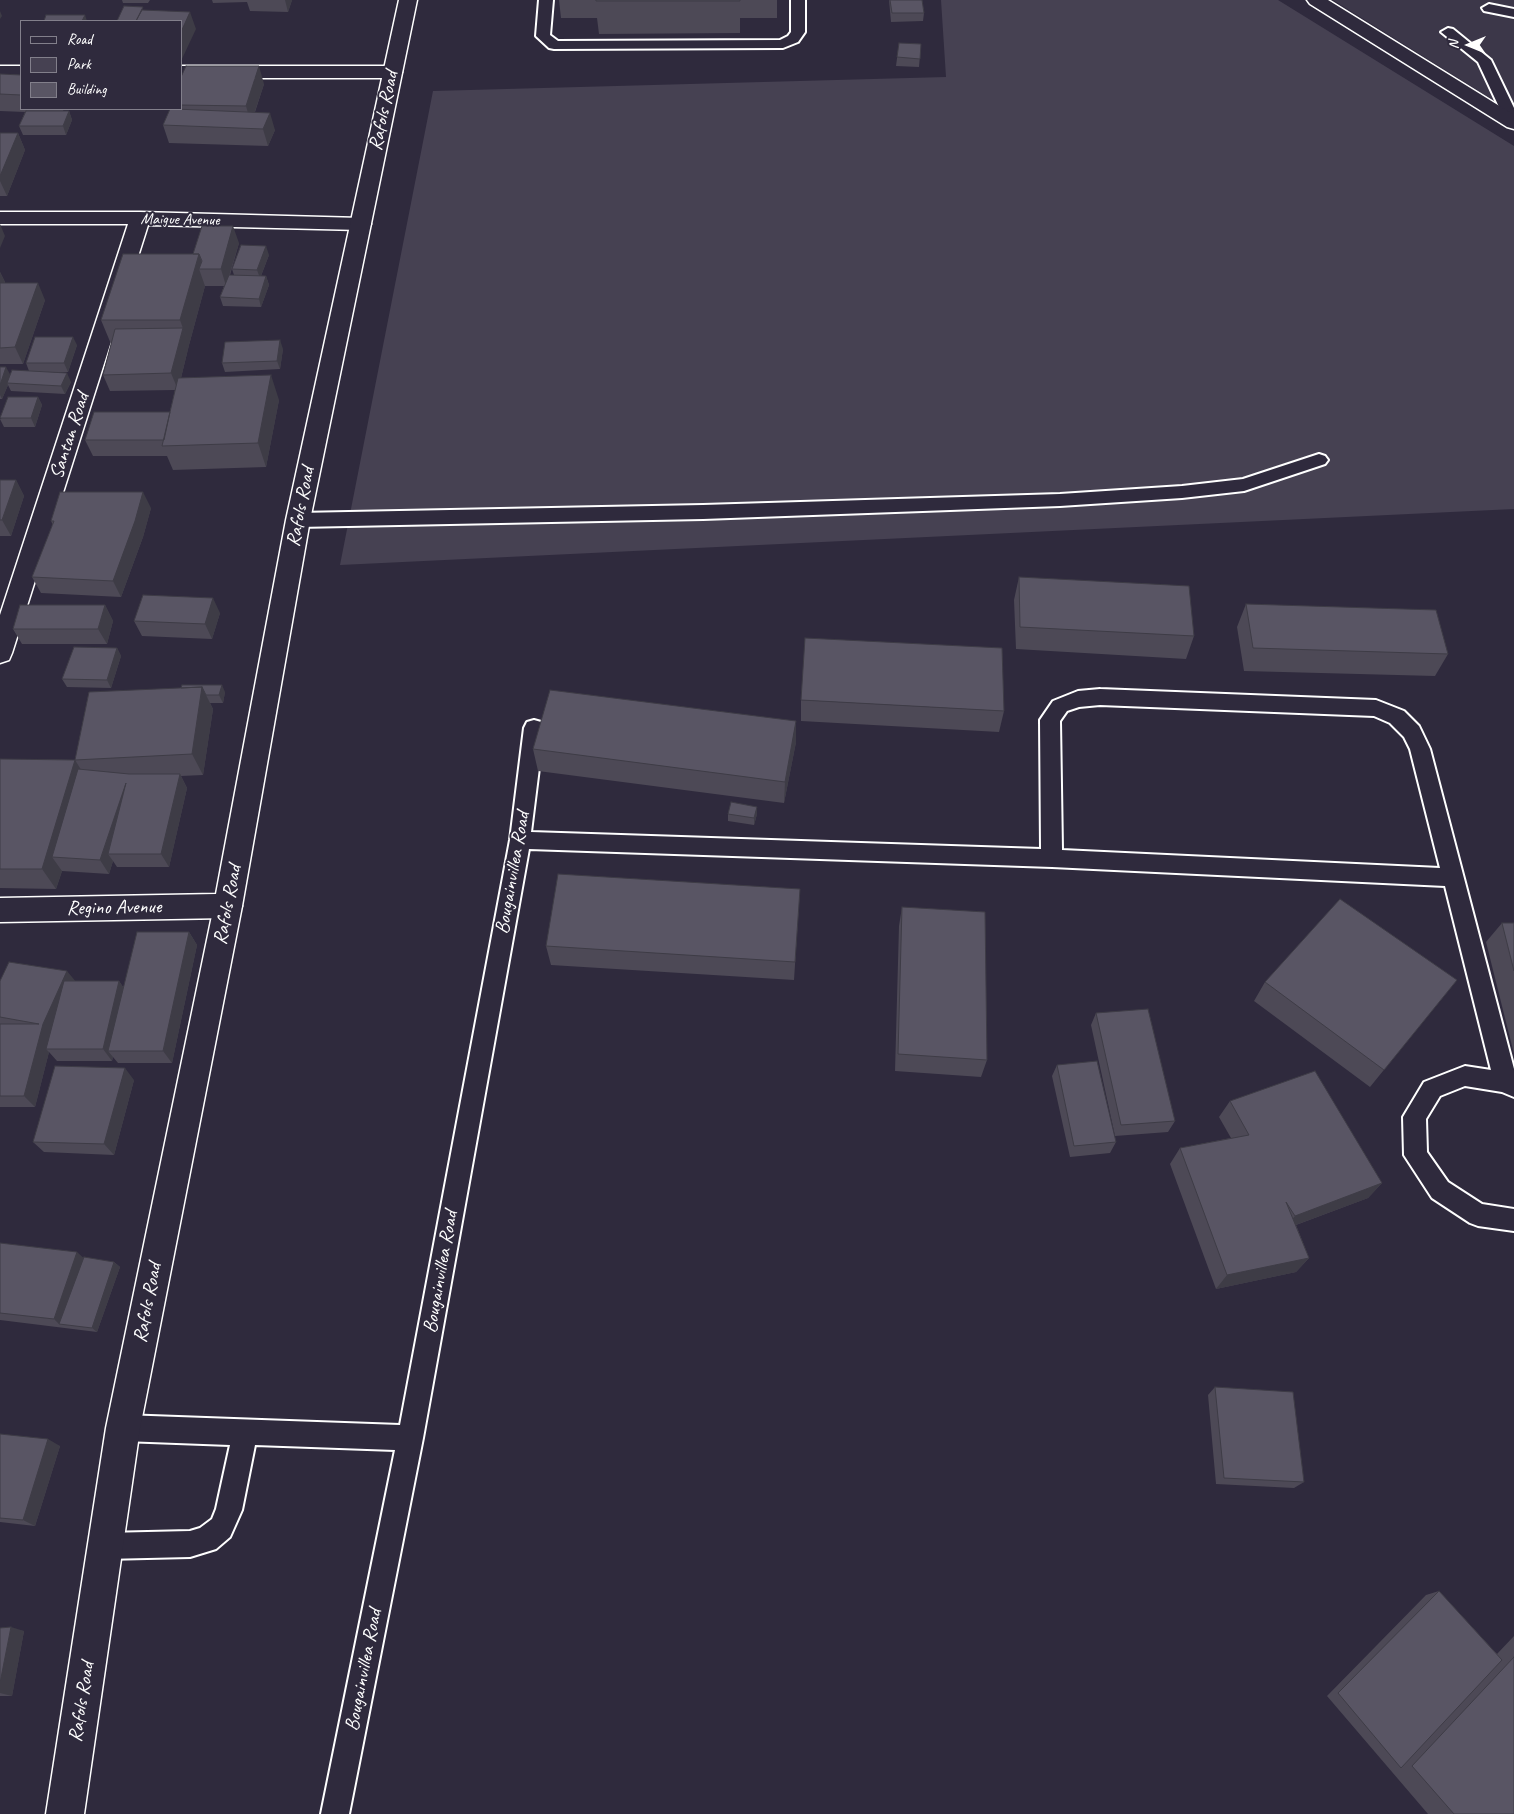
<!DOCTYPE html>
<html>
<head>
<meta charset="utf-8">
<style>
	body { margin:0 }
	#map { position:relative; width:1514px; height:1814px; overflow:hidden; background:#2f2a3d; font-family:Caveat,sans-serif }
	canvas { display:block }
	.legend { position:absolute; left:20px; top:20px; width:162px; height:90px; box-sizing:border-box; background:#2f2a3d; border:1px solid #827f8b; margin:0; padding:6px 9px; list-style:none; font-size:15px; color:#fff }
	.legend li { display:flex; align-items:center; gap:10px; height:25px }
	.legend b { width:25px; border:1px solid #827f8b }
	.north { position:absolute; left:1444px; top:20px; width:50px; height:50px; -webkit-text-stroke:4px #2f2a3d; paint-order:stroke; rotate:270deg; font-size:14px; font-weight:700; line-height:20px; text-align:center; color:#fff }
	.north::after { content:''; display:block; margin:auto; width:18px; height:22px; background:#fff; clip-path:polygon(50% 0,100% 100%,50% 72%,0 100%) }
</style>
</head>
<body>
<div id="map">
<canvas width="1514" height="1814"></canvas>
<ul class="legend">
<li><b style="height:6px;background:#2f2a3d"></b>Road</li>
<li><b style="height:14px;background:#464152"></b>Park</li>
<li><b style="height:14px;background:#595564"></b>Building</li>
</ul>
<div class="north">N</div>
</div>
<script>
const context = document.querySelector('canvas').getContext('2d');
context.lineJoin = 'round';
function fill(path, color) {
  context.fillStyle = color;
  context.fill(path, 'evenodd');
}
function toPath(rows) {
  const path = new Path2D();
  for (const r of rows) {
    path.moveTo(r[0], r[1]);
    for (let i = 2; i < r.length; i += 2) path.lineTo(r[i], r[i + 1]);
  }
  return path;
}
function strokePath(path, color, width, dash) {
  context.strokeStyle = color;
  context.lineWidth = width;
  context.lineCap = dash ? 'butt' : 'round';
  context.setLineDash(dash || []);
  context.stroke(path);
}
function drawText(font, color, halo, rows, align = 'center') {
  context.font = font + ' Caveat,sans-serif';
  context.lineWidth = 4;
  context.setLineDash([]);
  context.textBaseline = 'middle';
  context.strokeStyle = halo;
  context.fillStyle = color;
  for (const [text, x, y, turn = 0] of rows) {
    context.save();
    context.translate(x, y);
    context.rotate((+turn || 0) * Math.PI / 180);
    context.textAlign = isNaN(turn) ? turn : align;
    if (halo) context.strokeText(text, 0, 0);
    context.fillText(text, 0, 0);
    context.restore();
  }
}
const built = toPath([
	[1333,0,1514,0,1514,113]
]);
const green = toPath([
	[941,0,1278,0,1514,146,1514,509,340,565,433,91,946,77]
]);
const lane = toPath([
	[539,0,553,0,550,35,558,41,780,40,788,36,791,32,791,0,805,0,805,32,798,42,783,48,554,49,549,48,536,36,539,0],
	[1489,4,1514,9,1514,17,1484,11,1482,8,1489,4],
	[1448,28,1453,29,1491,60,1514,108,1514,126,1508,125,1506,122,1478,62,1441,32,1448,28],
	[1319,454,1325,456,1328,460,1325,464,1244,491,1182,498,1060,506,703,519,298,527,292,525,289,520,292,515,298,513,703,505,1060,494,1182,486,1243,479,1319,454],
	[1100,689,1376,700,1404,711,1419,726,1430,749,1514,1069,1514,1097,1502,1092,1465,1086,1440,1096,1426,1119,1427,1152,1448,1182,1482,1204,1514,1209,1514,1231,1478,1226,1470,1223,1432,1198,1404,1155,1403,1117,1424,1082,1465,1066,1491,1070,1445,886,1052,867,529,849,423,1438,349,1814,321,1814,395,1450,255,1445,242,1510,230,1537,216,1549,190,1557,105,1559,96,1555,92,1546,96,1537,105,1533,190,1531,200,1528,212,1519,216,1509,230,1445,123,1441,114,1437,110,1428,114,1419,123,1415,400,1425,510,840,524,728,527,722,534,720,541,722,544,728,531,832,1041,849,1040,720,1053,701,1078,691,1100,689],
	[1100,705,1374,716,1390,723,1404,737,1410,749,1440,868,1062,850,1060,721,1067,711,1079,707,1100,705]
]);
const street = toPath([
	[1307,0,1328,0,1514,115,1514,129,1507,127,1310,4,1307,0],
	[0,66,21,66,21,78,0,78,0,66],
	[181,66,393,66,400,68,402,72,400,76,393,78,181,78,181,66],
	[0,212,140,212,361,218,368,219,371,224,368,229,361,230,148,225,12,653,9,660,0,663,0,615,128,224,0,224,0,212],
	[228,894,238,898,242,906,140,1428,84,1814,46,1814,106,1428,214,906,218,898,228,894]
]);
const secondary = toPath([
	[399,0,417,0,310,520,242,906,238,914,228,918,0,922,0,898,216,894,286,520,399,0]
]);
const wall = toPath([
	[122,0,150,0,148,3,123,3],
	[212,0,292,0,288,12,250,11,247,2,213,3],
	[559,0,777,0,777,18,740,18,740,33,599,34,597,18,561,18],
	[889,0,922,0,924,13,923,21,891,22],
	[899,43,921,44,919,67,896,66],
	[0,74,21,75,21,109,64,109,63,111,69,111,72,120,66,135,23,135,19,126,25,112,0,111],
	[181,77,264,84,255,112,275,130,268,146,169,143,163,125,181,109],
	[0,133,18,133,25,150,7,196,0,196],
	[239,243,230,275,234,275,232,269,269,255,261,276,266,276,269,285,261,307,223,306,220,297,224,286,205,286,189,345,181,378,279,400,266,467,173,470,167,456,93,456,85,440,170,412,175,390,110,391,103,375,111,344,101,320,193,254],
	[0,272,5,282,5,283,45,300,23,364,0,364],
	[77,345,68,372,37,372,71,382,65,394,11,391,8,385,2,399,0,399,0,367,10,375,29,371,26,363],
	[283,349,280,369,225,372,222,363],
	[38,397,42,405,35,427,4,427,0,419],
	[0,480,16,480,24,496,11,536,0,536],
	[151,508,143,537,121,597,41,593,32,577,53,525,51,521],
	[1019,577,1194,636,1186,659,1016,649,1014,600],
	[1246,604,1448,654,1435,676,1244,671,1237,627],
	[105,605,113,621,107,644,22,644,13,629],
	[220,613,212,639,142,636,134,621],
	[117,648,121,656,111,688,67,687,62,679],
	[89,692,225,692,223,703,210,703,213,709,203,775,181,776,187,788,169,867,117,867,113,861,109,874,62,871,56,889,0,888,0,759,75,760],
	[801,700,1004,711,999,732,801,721],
	[796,742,784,803,538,771,533,749],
	[728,814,757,814,754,825,728,821],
	[800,889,794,980,551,965,546,946],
	[902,907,987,1060,981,1077,895,1071,899,926],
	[1502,923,1514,923,1514,1054,1486,942],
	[189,932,197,945,172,1063,118,1063,113,1057,112,1061,57,1061,49,1052,35,1107,0,1107,0,981,119,981,123,987],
	[1457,980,1370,1087,1254,1001,1265,982],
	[1096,1013,1175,1121,1168,1132,1115,1136,1091,1025],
	[1057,1065,1116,1142,1110,1153,1070,1157,1052,1076],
	[134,1080,114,1155,44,1152,33,1142],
	[1230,1101,1382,1183,1368,1198,1296,1225,1309,1258,1296,1272,1216,1289,1170,1164,1180,1148,1231,1138,1219,1117],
	[0,1243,84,1258,114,1262,120,1267,97,1332,0,1320],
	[1215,1387,1304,1482,1294,1488,1216,1484,1208,1395],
	[0,1434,60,1446,35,1526,0,1522],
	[1439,1591,1497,1654,1514,1636,1514,1814,1428,1814,1327,1696,1426,1595],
	[0,1628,24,1631,12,1696,0,1696]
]);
const shadedWall = toPath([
	[285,0,292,0,288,12],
	[0,11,2,16,0,19],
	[190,12,196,29,181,61,181,32],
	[85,15,87,21,82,21],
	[259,66,264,84,251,123,246,106],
	[69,111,72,120,66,135,63,126],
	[270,113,275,130,268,146,263,129],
	[18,133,25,150,7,196,0,181,0,176],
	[0,224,5,236,0,248],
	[233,226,239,243,226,286,221,269],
	[266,246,269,255,260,278,257,270],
	[199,254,204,269,199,269,205,286,189,345,180,320],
	[0,272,5,282,0,296],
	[266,276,269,285,261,307,259,299],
	[38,283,45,300,23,364,15,347],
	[183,328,189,345,178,390,171,373],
	[73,337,77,345,68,372,64,363],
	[280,340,283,349,280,369,277,361],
	[6,367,11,376,7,383,8,385,2,399,0,395,0,385],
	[67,373,71,382,65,394,61,386],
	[271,375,279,400,266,467,258,443],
	[38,397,42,405,35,427,31,418],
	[16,480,24,496,11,536,2,520],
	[143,492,151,508,143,537,121,597,113,581],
	[213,598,220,613,212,639,205,624],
	[105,605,113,621,107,644,98,629],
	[117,648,121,656,111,688,107,680],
	[222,685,225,692,223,703,219,695],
	[202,687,213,709,203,775,192,754],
	[796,721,796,742,784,803,785,782],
	[75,760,88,781,52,857,62,871,56,889,42,869],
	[180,774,187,788,169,867,161,854],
	[126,783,108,854,113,861,109,874,100,860],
	[757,807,757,814,754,825,754,818],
	[189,932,197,945,172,1063,163,1051],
	[67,971,77,983,46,1049,49,1052,35,1107,24,1096,43,1024],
	[119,981,128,994,108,1051,113,1057,112,1061,103,1049],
	[125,1068,134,1080,114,1155,104,1144],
	[1382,1183,1368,1198,1282,1230,1295,1216],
	[77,1252,88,1262,59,1324,54,1319],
	[1309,1258,1296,1272,1216,1289,1227,1275],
	[114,1262,120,1267,97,1332,92,1328],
	[48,1439,60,1446,35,1526,23,1520],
	[11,1627,24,1631,12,1696,0,1693,0,1683]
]);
const building = toPath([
	[596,0,740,0,740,1,596,1,596,0],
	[890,0,922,0,924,13,892,13,890,0],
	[124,6,143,7,136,21,117,21,124,6],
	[142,10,190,12,181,32,181,21,136,21,142,10],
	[46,15,85,15,82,21,44,21,46,15],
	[899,43,921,44,920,59,897,57,899,43],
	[186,66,259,66,246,106,181,105,181,77,186,66],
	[0,74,21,75,21,95,0,94,0,74],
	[170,109,175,109,270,113,263,129,163,125,170,109],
	[26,111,69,111,63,126,19,126,26,111],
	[0,133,18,133,0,176,0,133],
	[202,226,233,226,221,269,199,269,202,261,199,254,193,254,202,226],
	[241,245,266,246,257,270,232,269,241,245],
	[123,254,199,254,180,320,101,320,123,254],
	[229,275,266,276,259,299,220,297,229,275],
	[0,283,38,283,15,347,0,348,0,283],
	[183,328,171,373,103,375,115,329,183,328],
	[35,337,73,337,64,363,26,363,35,337],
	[280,340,277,361,222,363,225,342,280,340],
	[0,367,6,367,0,385,0,367],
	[12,370,67,373,61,386,7,383,12,370],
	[271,375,258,443,162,446,178,378,271,375],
	[8,397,38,397,31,418,0,418,8,397],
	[94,412,170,412,164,440,85,440,94,412],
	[0,480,16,480,2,520,0,520,0,480],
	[60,492,143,492,135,521,113,581,32,577,54,521,51,521,60,492],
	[1019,577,1189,586,1194,636,1020,627,1019,577],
	[143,595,213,598,205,624,134,621,143,595],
	[1246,604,1436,610,1448,654,1253,648,1246,604],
	[20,605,105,605,98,629,13,629,20,605],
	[805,638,1002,648,1004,711,801,700,805,638],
	[74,647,117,648,107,680,62,679,74,647],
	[182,685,222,685,219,695,206,695,202,687,181,688,182,685],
	[202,687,192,754,75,760,89,692,202,687],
	[550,690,796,721,785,782,533,749,550,690],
	[0,759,75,760,42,869,0,869,0,759],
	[78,769,129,774,180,774,161,854,108,854,126,783,100,860,52,857,78,769],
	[731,802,757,807,754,818,728,814,731,802],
	[558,874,800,889,795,962,546,946,558,874],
	[1340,899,1457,980,1384,1070,1265,982,1340,899],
	[902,907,985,912,987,1060,898,1054,902,907],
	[1502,923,1514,923,1514,971,1502,923],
	[137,932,189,932,163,1051,108,1051,137,932],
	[9,962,67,971,43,1024,24,1096,0,1096,0,1024,39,1024,0,1017,0,981,9,962],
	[64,981,119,981,103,1049,46,1049,64,981],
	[1148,1009,1175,1121,1121,1125,1096,1013,1148,1009],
	[1097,1061,1116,1142,1074,1146,1057,1065,1097,1061],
	[55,1066,125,1068,104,1144,33,1142,55,1066],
	[1315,1071,1382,1183,1295,1216,1286,1202,1309,1258,1227,1275,1180,1148,1249,1135,1230,1101,1315,1071],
	[0,1243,77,1252,54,1319,0,1313,0,1243],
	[84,1257,114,1262,92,1328,59,1324,84,1257],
	[1215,1387,1293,1392,1304,1482,1224,1478,1215,1387],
	[0,1434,48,1439,23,1520,0,1518,0,1434],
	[1439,1591,1502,1660,1401,1768,1338,1693,1439,1591],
	[11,1627,0,1683,0,1628,11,1627],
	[1514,1657,1514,1814,1454,1814,1412,1766,1514,1657]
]);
const farStreetnames = [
	["Maigue Avenue",180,220,1]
];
const streetNames = [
	["Rafols Road",384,111,-78],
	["Santan Road",70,436,-72],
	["Rafols Road",301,507,-79],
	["Bougainvillea Road",513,873,-80],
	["Rafols Road",228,905,-79],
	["Regino Avenue",114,908,-1],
	["Bougainvillea Road",441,1272,-80],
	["Rafols Road",148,1303,-79],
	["Bougainvillea Road",364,1670,-79],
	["Rafols Road",82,1702,-81]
];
fill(built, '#3c3749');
fill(green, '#464152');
strokePath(lane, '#fff', 4);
strokePath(street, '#fff', 3);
strokePath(secondary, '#fff', 3);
fill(lane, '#2f2a3d');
fill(street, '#2f2a3d');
fill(secondary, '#2f2a3d');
fill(wall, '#4d4956');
fill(shadedWall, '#3e3c46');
fill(building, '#595564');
strokePath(building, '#3e3c46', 1);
drawText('16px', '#fff', '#2f2a3d', farStreetnames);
drawText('20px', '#fff', '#2f2a3d', streetNames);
</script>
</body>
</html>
